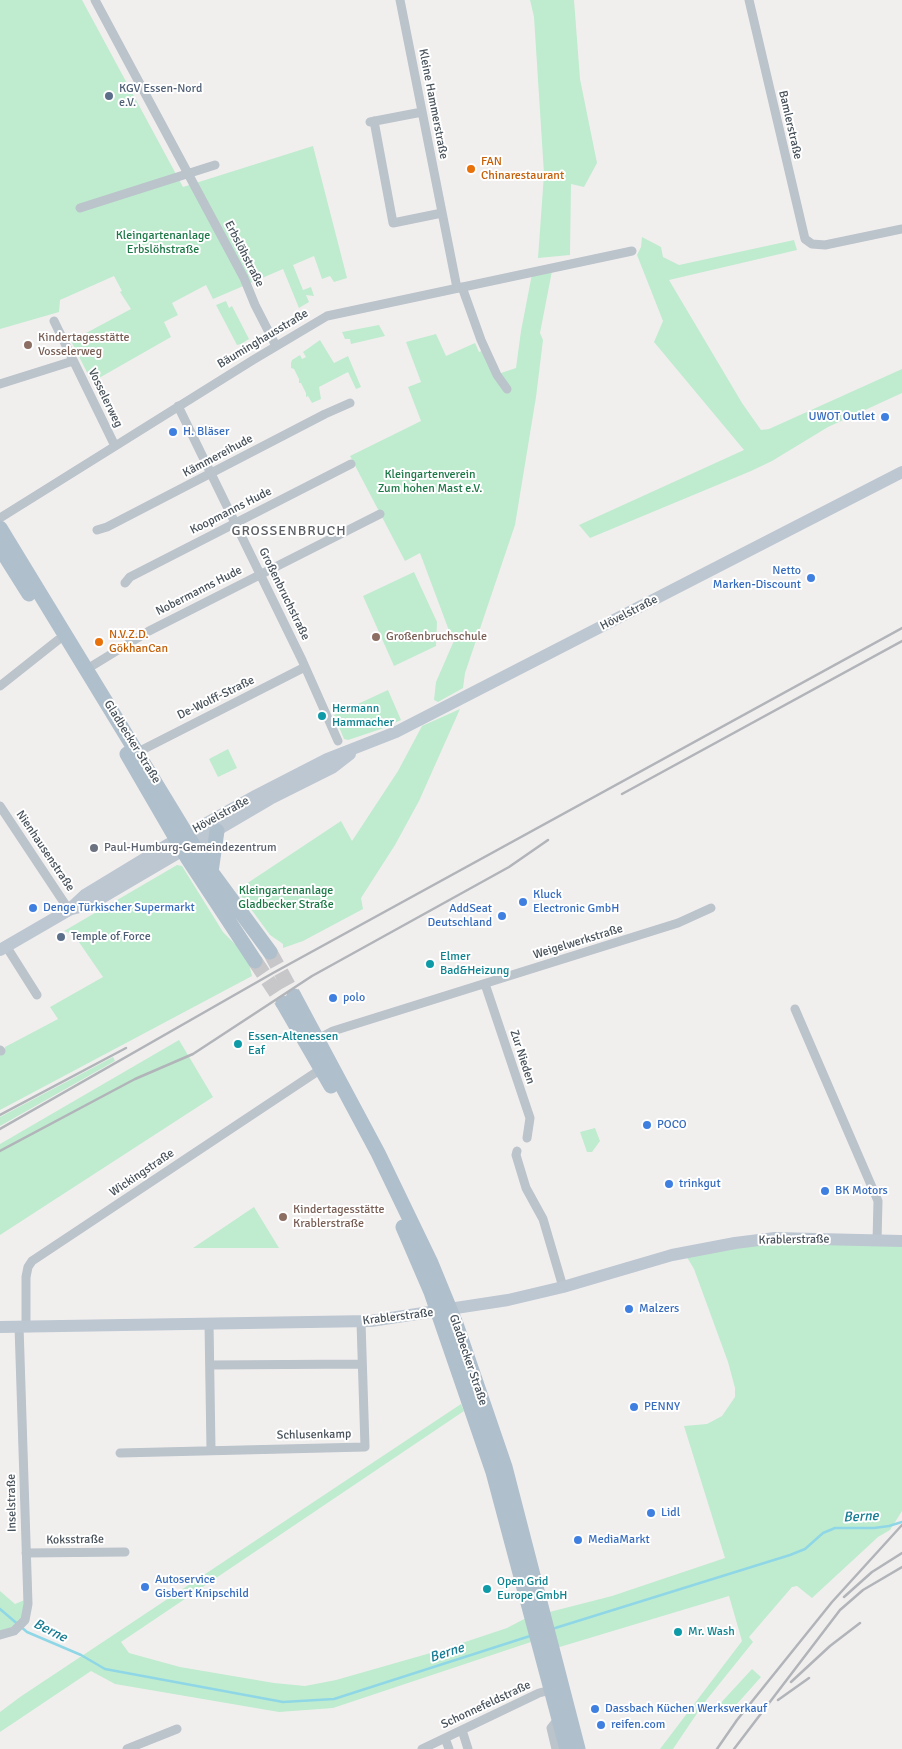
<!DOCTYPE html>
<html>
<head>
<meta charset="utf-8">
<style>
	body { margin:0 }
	canvas { display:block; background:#f1eeee }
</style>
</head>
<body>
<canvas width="902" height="1749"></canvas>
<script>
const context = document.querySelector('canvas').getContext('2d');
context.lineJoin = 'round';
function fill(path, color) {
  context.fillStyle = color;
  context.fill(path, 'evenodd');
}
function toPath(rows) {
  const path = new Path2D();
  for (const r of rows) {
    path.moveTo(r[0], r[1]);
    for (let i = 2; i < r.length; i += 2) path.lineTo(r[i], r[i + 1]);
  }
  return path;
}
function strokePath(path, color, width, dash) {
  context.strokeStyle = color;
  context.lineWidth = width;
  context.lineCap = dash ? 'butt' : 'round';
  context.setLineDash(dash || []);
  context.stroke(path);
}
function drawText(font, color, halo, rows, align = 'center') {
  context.font = font + ' Signika,sans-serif';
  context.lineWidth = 4;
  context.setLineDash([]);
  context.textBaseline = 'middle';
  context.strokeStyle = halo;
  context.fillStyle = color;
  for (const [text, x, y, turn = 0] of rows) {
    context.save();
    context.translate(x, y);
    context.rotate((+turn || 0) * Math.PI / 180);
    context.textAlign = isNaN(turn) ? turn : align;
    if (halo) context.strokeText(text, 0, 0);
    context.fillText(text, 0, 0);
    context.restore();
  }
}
const green = toPath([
	[0,0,82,0,183,187,313,146,347,278,334,282,330,276,322,279,314,256,293,265,303,290,311,287,314,296,306,295,309,302,299,308,283,269,213,299,206,285,172,303,178,315,164,322,171,337,92,382,71,341,131,309,120,292,122,291,114,276,60,300,59,312,0,329],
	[530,0,574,0,580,79,597,163,584,187,571,184,570,255,538,258,544,174,534,17],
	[642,237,661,247,663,257,679,265,794,240,797,250,669,280,742,403,761,430,769,429,902,369,902,374,897,376,902,374,902,393,828,427,772,461,751,471,590,538,579,525,744,450,654,342,663,321,637,255,641,247],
	[552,271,540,333,543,340,536,397,515,525,465,673,463,688,438,702,434,700,436,682,456,636,451,636,420,553,405,561,350,456,421,421,408,387,421,382,406,342,436,334,446,356,475,343,479,352,484,350,495,375,516,368,521,331,532,274],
	[226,301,229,308,232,306,249,339,241,344,237,345,216,305],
	[379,325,385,336,351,344,350,339,345,339,342,332],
	[320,340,334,363,348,356,361,387,356,389,348,372,319,387,321,399,312,403,308,396,306,397,306,393,301,383,299,383,299,379,294,369,291,368,291,363,292,360,300,355,302,359,306,357,303,352],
	[414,572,437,622,436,646,394,666,363,596],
	[388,690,401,720,381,729,348,740,344,739,334,715],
	[460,709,419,801,395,845,361,898,363,909,303,941,283,948,283,944,270,935,237,890,341,821,352,841,398,771,422,726],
	[228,749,237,768,218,777,209,759],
	[177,865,182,866,223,932,237,946,249,964,252,976,0,1110,0,1055,4,1052,5,1047,58,1019,50,1007,103,977,74,935,64,931],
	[179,1040,213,1097,0,1235,0,1144],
	[113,1057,115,1061,0,1126,0,1117],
	[595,1128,600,1141,592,1152,587,1152,580,1132],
	[254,1207,279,1248,193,1248],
	[773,1243,902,1245,902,1511,890,1530,878,1537,812,1598,797,1586,792,1587,749,1637,753,1642,704,1703,673,1749,660,1749,742,1641,729,1596,553,1649,534,1641,333,1708,279,1712,115,1684,91,1671,0,1732,0,1712,20,1697,461,1404,464,1411,121,1642,129,1653,180,1667,274,1683,305,1686,336,1680,441,1650,507,1628,526,1618,612,1596,725,1558,684,1426,707,1424,722,1416,735,1397,735,1388,728,1362,694,1269,685,1254],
	[0,1591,15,1604,27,1599,26,1612,14,1630,0,1633],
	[752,1669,761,1677,728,1714,717,1707]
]);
const stream = toPath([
	[0,1609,27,1632,81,1655,105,1669,283,1702,334,1699,530,1636],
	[552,1629,790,1555,805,1549,823,1533,835,1528,874,1528,889,1526,902,1522]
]);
const primaryTunnel = toPath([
	[270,952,294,996],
	[255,961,283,1003]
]);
const street = toPath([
	[95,0,244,278,255,305,276,346],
	[400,0,457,288],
	[749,0,805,239,812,244,825,245,902,229],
	[374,121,393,223,442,213],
	[370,122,422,112],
	[80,208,215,165],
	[462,287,481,340,497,375,507,389],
	[54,321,115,446],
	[0,384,73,361],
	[178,406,302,660,338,741],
	[0,518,253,360,327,316,632,251],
	[97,530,107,527,325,414,350,403],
	[125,583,130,577,351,464],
	[87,669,149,631,380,514],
	[0,686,58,640],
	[138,752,305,667],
	[0,806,69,910],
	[6,946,37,995],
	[485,984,530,1118,527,1138],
	[795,1009,878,1201,877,1241],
	[314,1041,333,1031,678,923,711,908],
	[0,1050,1,1051],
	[517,1151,516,1155,526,1188,543,1219,563,1287],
	[209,1323,211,1450],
	[26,1326,26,1277,28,1267,32,1261,321,1069],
	[210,1365,362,1364],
	[120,1453,365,1447,361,1322],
	[26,1553,125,1552],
	[0,1635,14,1631,25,1620,28,1604,19,1326],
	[462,1730,468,1749],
	[445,1738,449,1749],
	[127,1749,177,1729],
	[422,1749,539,1693,555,1689],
	[556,1749,551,1728,559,1718]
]);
const secondary = toPath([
	[72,909,91,904,270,799,332,768,350,754],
	[0,950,69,910,85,895,169,844,257,795,327,759,396,732,902,472],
	[0,1327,371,1321,508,1300,563,1287,672,1255,735,1243,775,1238,902,1241]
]);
const primary = toPath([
	[0,528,201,858,270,952],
	[0,548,29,594],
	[127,754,188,859,255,961],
	[211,872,217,831],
	[294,996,378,1153,431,1263,456,1324,505,1467,578,1749],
	[283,1003,331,1086],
	[403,1227,431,1292,493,1472,567,1749]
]);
const rail = toPath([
	[622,794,902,641],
	[0,1115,126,1048],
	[0,1129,273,973,902,628],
	[0,1151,135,1079,193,1054,312,976,509,867,548,840],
	[844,1597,872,1572,902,1553],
	[791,1682,830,1646,860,1623],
	[778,1700,809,1678],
	[717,1749,737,1720,832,1602,902,1525],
	[734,1749,840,1610,863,1590,902,1567]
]);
const markers = [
	[109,96,5,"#5c6f8a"],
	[471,169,5,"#e8710a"],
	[28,345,5,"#8d6e63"],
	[885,417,5,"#3f7fe0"],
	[173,432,5,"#3f7fe0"],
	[811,578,5,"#3f7fe0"],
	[376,637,5,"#8d6e63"],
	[99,642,5,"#e8710a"],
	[322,716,5,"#0f9aa8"],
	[94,848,5,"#6b7280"],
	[523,902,5,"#3f7fe0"],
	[33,908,5,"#3f7fe0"],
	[502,916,5,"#3f7fe0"],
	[61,937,5,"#5c6f8a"],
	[430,964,5,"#0f9aa8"],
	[333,998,5,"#3f7fe0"],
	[238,1044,5,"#0f9aa8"],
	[647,1125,5,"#3f7fe0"],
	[669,1184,5,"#3f7fe0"],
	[825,1191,5,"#3f7fe0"],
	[283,1217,5,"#8d6e63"],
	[629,1309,5,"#3f7fe0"],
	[634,1407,5,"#3f7fe0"],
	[651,1513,5,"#3f7fe0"],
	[578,1540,5,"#3f7fe0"],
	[145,1587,5,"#3f7fe0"],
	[487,1589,5,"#0f9aa8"],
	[678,1632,5,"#0f9aa8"],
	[595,1709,5,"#3f7fe0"],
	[601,1725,5,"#3f7fe0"]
];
const serviceNames = [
	["KGV Essen-Nord",119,89],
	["e.V.",119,103],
	["Temple of Force",71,937]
];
const streetNames = [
	["Kleine Hammerstraße",433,104,79],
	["Bamlerstraße",790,125,77],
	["Erbslöhstraße",244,254,63],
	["Bäuminghausstraße",263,339,-31],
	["Vosselerweg",105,398,64],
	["Kämmereihude",218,456,-28],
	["Koopmanns Hude",231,511,-27],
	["Nobermanns Hude",199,591,-27],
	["Großenbruchstraße",284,594,64],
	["Hövelstraße",629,613,-27],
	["De-Wolff-Straße",216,698,-26],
	["Gladbecker Straße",132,742,58],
	["Hövelstraße",221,815,-29],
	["Nienhausenstraße",45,851,56],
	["Weigelwerkstraße",578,942,-17],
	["Zur Nieden",522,1057,72],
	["Wickingstraße",142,1173,-34],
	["Krablerstraße",794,1240,-1],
	["Krablerstraße",398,1317,-7],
	["Gladbecker Straße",468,1360,71],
	["Schlusenkamp",314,1435,-1],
	["Inselstraße",12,1503,-91],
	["Koksstraße",75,1540,-1],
	["Schonnefeldstraße",486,1705,-25]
];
const foodNames = [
	["FAN",481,162],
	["Chinarestaurant",481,176],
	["N.V.Z.D.",109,635],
	["GökhanCan",109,649]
];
const parkNames = [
	["Kleingartenanlage",163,236],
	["Erbslöhstraße",163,250],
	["Kleingartenverein",430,475],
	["Zum hohen Mast e.V.",430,489],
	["Kleingartenanlage",286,891],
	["Gladbecker Straße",286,905]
];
const educationNames = [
	["Kindertagesstätte",38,338],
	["Vosselerweg",38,352],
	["Großenbruchschule",386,637],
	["Kindertagesstätte",293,1210],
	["Krablerstraße",293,1224]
];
const shopNames = [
	["UWOT Outlet",875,417,"right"],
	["H. Bläser",183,432],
	["Netto",801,571,"right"],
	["Marken-Discount",801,585,"right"],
	["Kluck",533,895],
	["Electronic GmbH",533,909],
	["Denge Türkischer Supermarkt",43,908],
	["AddSeat",492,909,"right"],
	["Deutschland",492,923,"right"],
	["polo",343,998],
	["POCO",657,1125],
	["trinkgut",679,1184],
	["BK Motors",835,1191],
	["Malzers",639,1309],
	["PENNY",644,1407],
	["Lidl",661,1513],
	["MediaMarkt",588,1540],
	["Autoservice",155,1580],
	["Gisbert Knipschild",155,1594],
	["Dassbach Küchen Werksverkauf",605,1709],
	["reifen.com",611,1725]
];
const cultureNames = [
	["Hermann",332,709],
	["Hammacher",332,723],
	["Elmer",440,957],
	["Bad&Heizung",440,971],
	["Essen-Altenessen",248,1037],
	["Eaf",248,1051],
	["Open Grid",497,1582],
	["Europe GmbH",497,1596],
	["Mr. Wash",688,1632]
];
const worshipNames = [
	["Paul-Humburg-Gemeindezentrum",104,848]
];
const neighbourhoodNames = [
	["GROSSENBRUCH",289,531]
];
const waterNames = [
	["Berne",861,1517,-3],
	["Berne",50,1631,26],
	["Berne",447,1653,-18]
];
fill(green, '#bfeccf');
strokePath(stream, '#8fd7e6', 2.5);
strokePath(primaryTunnel, '#c7c7c9', 15, [15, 8]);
strokePath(street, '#bbc3cb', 9);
strokePath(secondary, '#bdc7d1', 12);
strokePath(primary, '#b0bfcc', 15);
strokePath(rail, '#b1b4b8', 2.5);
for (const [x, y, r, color] of markers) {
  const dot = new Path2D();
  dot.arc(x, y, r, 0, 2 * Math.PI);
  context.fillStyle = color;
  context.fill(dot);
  strokePath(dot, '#fff', 2);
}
drawText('12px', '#4e5e75', '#fff', serviceNames, 'left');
drawText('12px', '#48525b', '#fff', streetNames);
drawText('12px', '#c56008', '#fff', foodNames, 'left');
drawText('12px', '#1c7847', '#fff', parkNames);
drawText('12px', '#785e54', '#fff', educationNames, 'left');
drawText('12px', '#366cbe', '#fff', shopNames, 'left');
drawText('12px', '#0d838f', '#fff', cultureNames, 'left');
drawText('12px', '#5b616d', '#fff', worshipNames, 'left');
context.letterSpacing = '1px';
drawText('14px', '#5b5f63', '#fff', neighbourhoodNames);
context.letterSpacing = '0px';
drawText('italic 14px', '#157c93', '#fff', waterNames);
</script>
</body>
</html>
